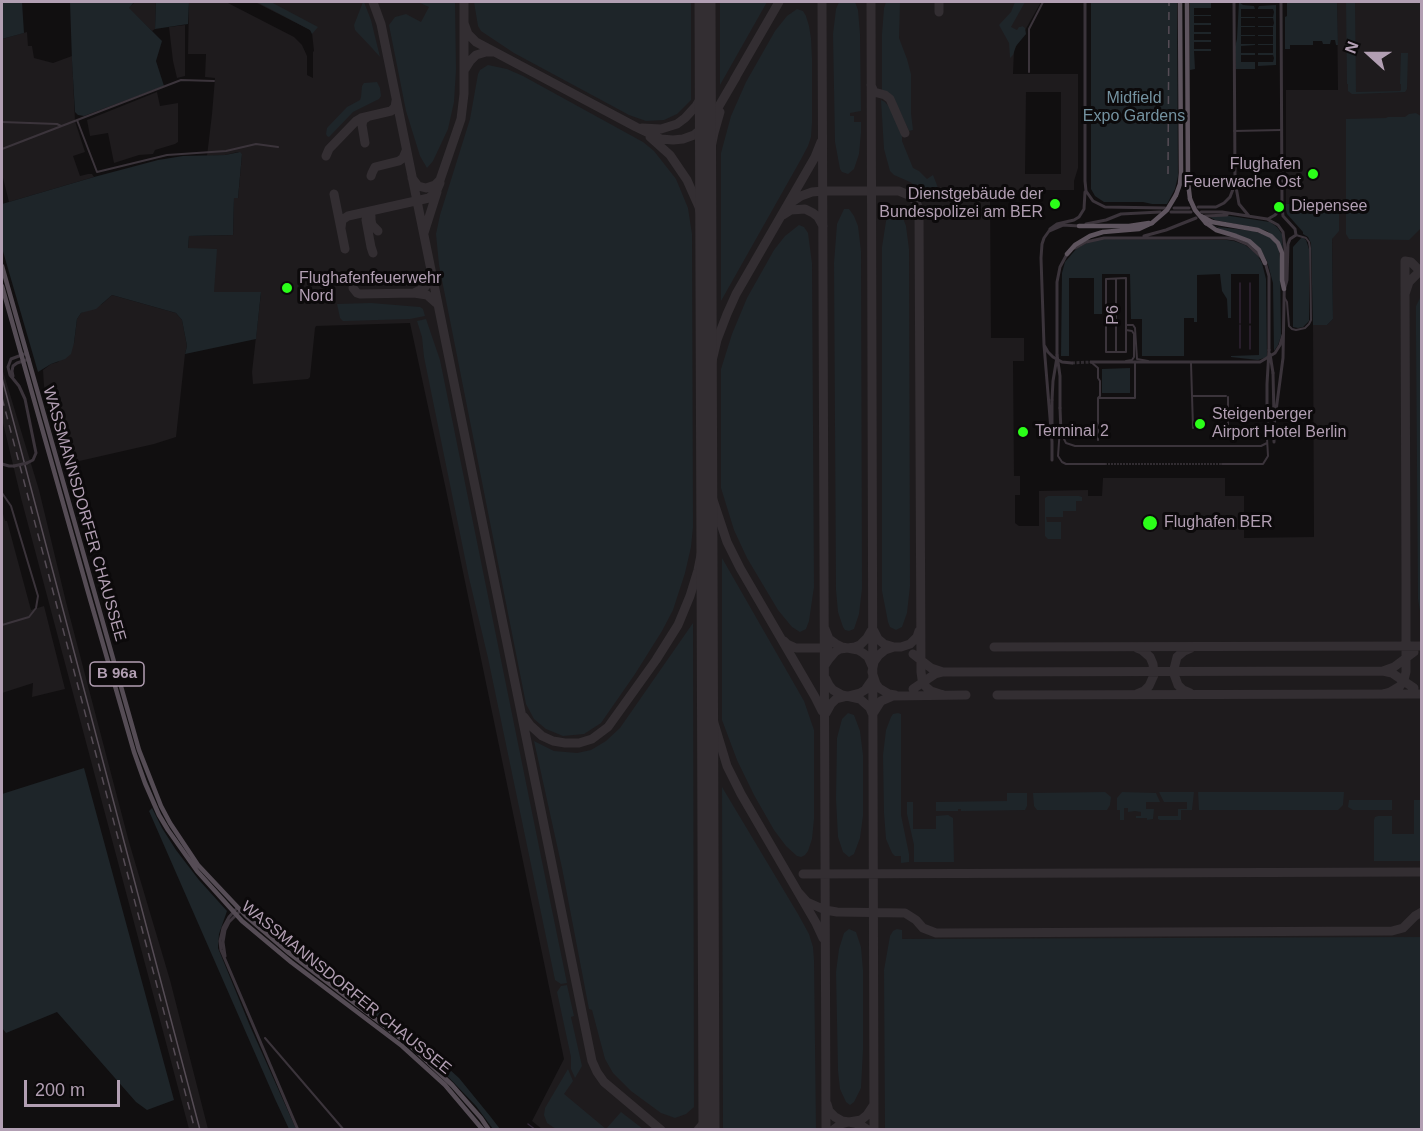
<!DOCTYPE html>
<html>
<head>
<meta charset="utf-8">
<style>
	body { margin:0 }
	#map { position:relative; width:1423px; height:1131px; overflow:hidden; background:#110f10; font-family:Helvetica,sans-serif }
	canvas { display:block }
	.frame { position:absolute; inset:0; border:3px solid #b29fb3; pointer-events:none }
	.north { position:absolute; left:1339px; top:24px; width:60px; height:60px; -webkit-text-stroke:4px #0c0a0b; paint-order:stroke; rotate:291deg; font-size:16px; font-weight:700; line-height:24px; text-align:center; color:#b29fb3 }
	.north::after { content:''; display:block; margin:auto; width:21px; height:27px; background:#b29fb3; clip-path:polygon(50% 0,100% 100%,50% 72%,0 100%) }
	.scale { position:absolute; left:24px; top:1080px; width:96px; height:27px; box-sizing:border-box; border:3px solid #b29fb3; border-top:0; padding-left:8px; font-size:18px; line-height:21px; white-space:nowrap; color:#b29fb3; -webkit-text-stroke:4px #0c0a0b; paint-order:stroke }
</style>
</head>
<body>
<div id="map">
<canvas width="1423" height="1131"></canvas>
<div class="frame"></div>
<div class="north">N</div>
<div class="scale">200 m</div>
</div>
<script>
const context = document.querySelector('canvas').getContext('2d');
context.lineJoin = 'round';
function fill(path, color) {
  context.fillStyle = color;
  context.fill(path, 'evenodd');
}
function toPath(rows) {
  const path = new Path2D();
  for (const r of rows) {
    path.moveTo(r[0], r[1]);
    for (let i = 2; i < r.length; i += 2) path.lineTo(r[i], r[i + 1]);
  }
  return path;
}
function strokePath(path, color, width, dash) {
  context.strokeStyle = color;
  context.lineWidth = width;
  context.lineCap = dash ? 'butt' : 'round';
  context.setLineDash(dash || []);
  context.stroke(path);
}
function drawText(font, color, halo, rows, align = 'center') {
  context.font = font + ' Helvetica,sans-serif';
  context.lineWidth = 6;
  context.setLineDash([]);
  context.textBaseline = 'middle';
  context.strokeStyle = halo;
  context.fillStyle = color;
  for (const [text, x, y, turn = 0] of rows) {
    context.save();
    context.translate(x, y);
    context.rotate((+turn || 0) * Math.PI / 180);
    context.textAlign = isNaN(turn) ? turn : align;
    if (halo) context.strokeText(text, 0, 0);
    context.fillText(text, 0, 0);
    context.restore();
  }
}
const built = toPath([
	[135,2,156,2,155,29,152,31,128,8],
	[189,2,226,2,294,37,302,45,307,56,307,75,313,78,313,52,314,51,312,33,310,30,255,2,1041,2,1014,50,1013,74,1078,74,1078,168,1074,181,1074,190,990,190,991,338,1024,338,1024,361,1013,361,1014,476,1020,476,1020,495,1015,495,1015,523,1019,526,1039,526,1039,491,1088,490,1088,496,1102,496,1103,478,1225,478,1225,496,1244,496,1244,538,1314,537,1313,325,1327,325,1333,319,1332,239,1335,203,1286,204,1286,90,1338,90,1337,2,1421,2,1421,1129,543,1130,532,1121,564,1059,446,490,410,323,316,326,315,328,310,377,308,379,253,384,252,372,261,293,214,292,188,248,189,236,233,235,234,198,238,198,242,154,238,152,225,155,207,156,212,114,215,78,205,77,206,54,188,54],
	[1026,92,1061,92,1061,174,1025,174],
	[185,25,185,76,177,78,173,61,169,27],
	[27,32,28,46,32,46,34,58,53,63,72,56,75,121,85,152,73,156,80,176,88,174,92,174,94,177,9,202,2,174,2,39],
	[157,92,160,106,178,103,178,142,175,144,155,150,153,154,139,155,114,163,108,133,90,136,87,120],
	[112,295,176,313,182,320,187,346,185,354,176,437,154,444,75,462,61,436,44,386,43,370,51,364,58,362,74,343,77,319,81,313,102,304],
	[2,368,39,490,66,602,129,842,170,980,208,1129,189,1129,21,498,2,419],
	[2,510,5,521,7,521,31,610,44,606,65,689,32,697,33,683,2,693]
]);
const green = toPath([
	[2,2,22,2,24,33,2,39],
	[70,2,134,2,129,8,162,41,156,61,164,86,84,116,78,115,75,112,72,61],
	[156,2,189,2,188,24,155,29],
	[257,2,271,2,318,27,312,34,310,30],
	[363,2,364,2,371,20,380,57,372,48,355,30,354,25],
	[418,2,455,2,456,70,454,102,448,129,433,161,427,168,420,156,406,111,389,25,395,17,406,14,421,22,429,7],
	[474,2,691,2,691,100,677,114,664,120,646,121,629,115,514,53,481,31,478,26],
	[720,2,767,2,720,85],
	[839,2,855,2,858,10,860,34,861,111,850,113,850,116,854,116,854,122,861,122,861,133,859,154,854,169,848,174,842,172,840,169,835,142,833,34,836,9],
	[886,2,900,2,899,38,907,59,911,74,911,113,913,130,909,131,894,99,888,93,882,90,882,34,884,8],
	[1015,2,1025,2,1011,27,1017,30,1019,27,1021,27,1022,26,1025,28,1026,34,1016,46,1013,55,1010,58,1009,43,999,25,1011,12],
	[1091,2,1177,2,1178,176,1175,189,1167,204,1152,204,1143,202,1104,202,1095,196,1091,189],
	[1190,2,1194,2,1196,3,1197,2,1199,2,1199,3,1201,3,1201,2,1206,3,1207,2,1209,2,1209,3,1211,3,1211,8,1194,8,1194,15,1211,15,1211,16,1194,16,1194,23,1211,23,1211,25,1194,25,1194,32,1211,32,1211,34,1194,34,1194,40,1211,40,1211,42,1194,42,1194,49,1211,49,1211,51,1194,51,1195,69,1190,70],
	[1239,2,1243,5,1254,6,1255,9,1241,9,1241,17,1255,17,1255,18,1241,18,1241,26,1255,26,1255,27,1241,27,1241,35,1255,35,1255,36,1241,36,1241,44,1255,44,1255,45,1241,46,1241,53,1255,53,1255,55,1241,55,1241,62,1255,62,1255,69,1236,69,1235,47,1237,39],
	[1287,2,1337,2,1338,45,1336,45,1335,40,1331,40,1330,44,1323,44,1322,41,1313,41,1313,45,1290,45,1290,49,1285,49,1285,17,1287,16],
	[1346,2,1355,2,1356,92,1400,91,1401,90,1401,84,1400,84,1401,53,1408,53,1407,89,1405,92,1356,94,1352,94,1348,91,1348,84,1347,84],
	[1276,5,1276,65,1258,66,1258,62,1273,62,1274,58,1273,55,1258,55,1258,53,1273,53,1273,45,1258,45,1258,44,1273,44,1273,36,1258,36,1258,35,1273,35,1273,27,1258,27,1258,26,1273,26,1274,23,1273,18,1258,18,1258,17,1273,17,1274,12,1273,9,1258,9,1258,8,1259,6],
	[797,9,803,11,806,16,809,26,811,38,812,58,812,123,811,137,808,146,800,161,721,301,721,153,731,116,746,82,775,31,787,16],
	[488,65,507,69,523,76,643,142,654,151,676,179,688,208,692,234,693,527,691,547,685,573,673,610,662,631,635,674,601,723,584,734,563,736,546,729,534,719,526,704,439,265,436,234,440,215,470,119,478,74,480,70],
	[377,82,380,88,381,96,379,99,353,112,329,137,327,136,326,134,327,128,347,107,360,100,361,97,362,86,364,83],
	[881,100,885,102,891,109,902,134,902,141,913,168,919,171,927,179,933,175,942,198,927,198,920,189,910,182,894,175,890,171,884,149],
	[1416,113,1422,117,1421,228,1409,240,1349,239,1346,234,1346,119,1386,118,1388,117,1405,117,1409,114],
	[240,152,242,154,238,198,234,198,233,235,189,236,188,248,217,249,214,292,261,292,256,339,185,354,187,346,182,320,176,313,112,295,96,309,81,313,77,319,74,343,71,354,65,359,51,364,38,372,2,248,2,204,94,177,158,160,183,156,225,155],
	[1335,203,1339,207,1339,231,1332,239,1333,319,1327,325,1313,325,1311,243,1308,237,1303,234,1303,232,1287,214,1285,206,1286,204],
	[895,208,900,210,906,226,909,249,910,586,907,613,902,627,896,630,890,627,888,622,882,591,882,247,886,221,891,210],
	[844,209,849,209,854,216,858,226,861,251,862,589,859,614,854,629,849,631,845,630,843,627,838,612,836,590,834,263,837,224],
	[1208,216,1230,216,1270,222,1277,227,1282,234,1283,251,1277,239,1267,231,1256,228,1215,220],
	[1209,223,1218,227,1254,231,1270,237,1276,244,1279,249,1280,260,1281,336,1278,345,1274,351,1273,283,1267,261,1260,249],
	[799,225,804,227,808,233,812,263,814,587,809,621,806,629,800,632,792,627,778,610,747,558,734,530,721,488,721,369,732,334,747,298,774,250,785,236],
	[1302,237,1306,240,1309,249,1309,321,1303,327,1298,328,1293,327,1293,247],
	[1097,239,1227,240,1234,241,1245,245,1253,251,1258,256,1262,263,1266,279,1267,357,1258,360,1231,357,1231,356,1259,355,1259,274,1231,274,1231,318,1228,318,1227,299,1222,291,1220,274,1197,275,1197,322,1194,322,1194,318,1184,318,1184,356,1142,356,1142,319,1131,319,1130,274,1102,274,1102,314,1094,314,1094,278,1069,278,1069,356,1061,356,1062,273,1065,262,1077,248,1089,242],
	[1421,296,1421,617,1418,599,1416,334,1416,306],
	[371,303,420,307,423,309,425,316,410,319,345,321,343,321,340,318,337,304],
	[426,319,440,360,546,881,567,983,561,984,555,980,488,658,469,578,424,357,422,337,417,321],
	[1130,368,1130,393,1102,393,1102,369],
	[1048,496,1079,496,1082,497,1082,501,1076,501,1076,511,1063,511,1063,517,1046,517,1047,522,1061,522,1061,539,1048,539,1045,536,1045,498],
	[722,558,804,701,814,730,814,819,812,839,808,851,805,855,801,857,797,856,786,846,774,830,754,795,737,760,722,720],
	[693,623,694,1107,686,1114,675,1118,661,1113,631,1091,613,1073,605,1059,592,1010,589,1009,562,868,534,741,554,751,577,753,591,750,606,741,620,728],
	[848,713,854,715,860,731,863,755,863,816,860,838,854,854,849,857,843,852,838,837,836,799,837,738,842,719],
	[898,713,901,714,901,815,909,854,909,862,901,863,901,856,895,856,892,853,886,839,884,813,883,755,886,730,891,717,893,714],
	[84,768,174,1100,147,1110,136,1102,57,1012,6,1033,2,1028,2,794],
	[722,787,798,914,809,934,813,947,814,960,816,1129,723,1129],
	[1105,792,1111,797,1110,805,1107,810,1037,810,1034,806,1033,793],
	[1122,792,1156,793,1160,802,1146,802,1146,809,1154,809,1153,819,1147,820,1147,818,1136,818,1136,816,1141,816,1141,812,1135,811,1128,812,1128,808,1124,808,1124,820,1120,820,1120,810,1117,810,1117,798],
	[1159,792,1194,792,1192,810,1181,810,1181,820,1160,820,1158,819,1158,816,1178,816,1178,809,1187,809,1187,802,1164,802],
	[1198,792,1344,792,1343,805,1338,810,1199,810],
	[1007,793,1027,793,1027,806,1025,810,961,811,961,809,958,809,958,811,936,811,936,802,1007,801],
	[1349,800,1392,800,1392,810,1353,810,1348,807],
	[1414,800,1421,800,1421,861,1374,861,1374,820,1375,817,1378,816,1392,816,1392,834,1414,834],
	[907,802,913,802,913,829,936,829,936,816,948,815,953,818,954,862,914,862,914,845,907,814],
	[152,808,162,828,176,850,199,880,227,911,219,934,218,948,250,1026,296,1129,289,1129,275,1099,149,811],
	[250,906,278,933,304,955,409,1033,459,1078,490,1116,500,1129,493,1129,476,1106,436,1064,404,1037,286,946,250,914],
	[849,929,856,932,861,947,863,970,863,1050,861,1088,854,1102,850,1105,846,1102,840,1089,838,1071,836,972,839,949,844,933],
	[897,929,902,930,902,939,1421,937,1421,1129,885,1129,884,970,890,936,893,931],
	[567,985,574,1016,571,1017,582,1066,575,1078,571,1069,571,1057,557,992,561,986],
	[568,1069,573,1081,564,1094,606,1129,621,1112,643,1129,556,1129,547,1123,544,1115,545,1108]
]);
const stream = toPath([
	[1240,283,1240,323],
	[1250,283,1250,323],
	[1240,325,1240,348],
	[1250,326,1250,349],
	[528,1124,536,1130]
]);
const taxiway = toPath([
	[373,2,381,24,592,1061,597,1072,604,1082,661,1130],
	[822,2,826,1130],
	[871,2,874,1130],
	[939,12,939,2],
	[464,23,468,34,476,42,636,127,661,139,673,140,683,139,694,135,705,126,712,118,736,77],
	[465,69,470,61,476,55,486,52,494,52],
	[734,80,779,2],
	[871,85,874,92,885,95,890,99,905,133],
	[642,128,661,129,677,124,685,118,696,106,702,96,705,82],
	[650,137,670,155,687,180,699,207,706,241],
	[365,143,362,125,363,120,369,116],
	[326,156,329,149,356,121,361,118,391,111,395,107,396,101],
	[371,176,372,173,375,167,399,161,403,158,406,151],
	[412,178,418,186,426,188,435,185,440,180,461,119,464,94,464,2],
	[334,194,345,249],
	[706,194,709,157,714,133,720,112],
	[373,211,368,215,366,220,371,247,373,253],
	[784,211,789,204,801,196,812,192,823,191,899,191,911,196,916,202,919,209,921,672,922,679,926,687,931,691,943,695],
	[783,215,791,210,805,209,813,213,818,217,823,226],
	[371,216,371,220,372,225,378,231],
	[341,228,342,220,348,216,429,198,437,190,440,183],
	[424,233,437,192],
	[430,276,429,282,424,288,414,293,427,295,436,303],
	[353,288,357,293,360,294,414,293],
	[706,404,712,361,717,340,727,314,736,294,815,157,821,142],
	[706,450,709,481,713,500,727,542,740,568,815,697,822,711],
	[825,629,829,639,836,644,842,647,858,650,863,653,868,657,872,666],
	[874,631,878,639,884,644,894,647],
	[784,641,787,644,796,648,828,648],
	[890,647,901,647,910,644,917,637,919,631],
	[894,647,885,650,879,655,874,662,872,672,876,684,879,688,889,694,895,695],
	[994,647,1422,646],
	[1137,648,1142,650,1150,657,1153,664,1154,675,1149,686,1144,691,1137,694],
	[913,654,931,668,943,672,935,674,913,689],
	[825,665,829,659,835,652,840,649,855,647,860,645,867,638,871,631],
	[1383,671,1394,667,1414,652],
	[943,672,1383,671,1392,673,1414,688],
	[826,679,829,685,833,690,842,695,860,699,870,708,872,713],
	[707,680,714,723,727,766,741,794,816,923,823,938],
	[1190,693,1183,690,1178,685,1174,674,1174,669,1177,657,1184,651,1191,648],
	[1383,694,1390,692,1400,686,1404,680,1406,672,1406,584,1405,286,1405,261,1411,262,1420,271,1409,282,1405,294],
	[997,695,1422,694],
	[891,696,966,695],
	[874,712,881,701,895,695],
	[826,713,831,704,836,699,860,693,865,690,872,680],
	[524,717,530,725,542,736,553,741,565,743,579,743,592,739,608,727,656,660,678,625,690,596,698,570,704,540,707,516],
	[803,874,1422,872],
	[798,892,807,902,825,910,837,912,905,913,916,920,923,928,936,933,1392,931,1403,928,1415,916,1422,912],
	[827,1104,829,1111,835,1117,842,1121,849,1122,861,1120,867,1115,873,1106],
	[698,1130,704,1123,709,1110],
	[833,1130,841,1124,849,1122,859,1124,868,1130]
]);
const runway = toPath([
	[705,2,709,1130]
]);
const minorTunnel = toPath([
	[1105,464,1222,464]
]);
const tertiaryTunnel = toPath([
	[1072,363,1091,362]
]);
const minor = toPath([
	[1029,72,1029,29,1043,2],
	[77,120,97,172,167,155,226,151,256,144,278,147],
	[2,122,57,124,61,126],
	[1234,131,1281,130],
	[2,149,181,80,214,81],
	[1126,278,1126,352,1106,352,1106,279,1126,278],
	[1116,279,1116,351],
	[1284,297,1287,302,1289,326,1292,329,1296,330,1305,328,1309,324,1311,320,1310,248,1309,242,1306,238,1296,235],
	[1126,325,1133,325,1135,328,1137,359,1148,361],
	[1126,330,1132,331,1134,334,1134,357,1132,360,1126,361],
	[1091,362,1098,368,1098,378,1100,381,1100,396,1098,398,1098,440],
	[1191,363,1193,428],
	[1192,396,1226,396],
	[1228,397,1228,439],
	[1098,398,1135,398,1135,362],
	[1060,428,1058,456,1062,462,1066,464,1105,464],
	[1061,433,1066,443,1075,446,1261,446,1267,443],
	[1222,464,1263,464,1268,456,1267,438],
	[2,493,11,506,38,596,36,608,29,617,2,625],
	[265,1038,344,1130]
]);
const tertiary = toPath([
	[1085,2,1085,181,1086,191,1093,201,1105,207,1165,208],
	[1234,2,1235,181,1239,204,1249,216],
	[1281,2,1282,207,1283,216,1295,229,1296,235,1290,239,1288,244,1287,280,1285,287],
	[1198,207,1216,207,1224,203,1230,197,1235,184],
	[1174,208,1189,208],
	[1171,212,1191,212],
	[1201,212,1222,212,1267,219,1278,225,1283,232,1285,248,1283,358,1274,426],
	[1205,216,1227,215],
	[1268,219,1275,215,1281,208],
	[1086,224,1106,220,1121,214,1160,212],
	[1050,229,1057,224,1074,220,1079,217,1084,209,1085,192],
	[1144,236,1166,230,1196,218],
	[1075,248,1086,242,1104,238,1227,238,1235,239,1247,244,1261,257],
	[1265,262,1269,276,1269,350],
	[1044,345,1052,442],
	[27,353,11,359,8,367,10,375,19,386,25,399,36,453,33,460,27,463],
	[1057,355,1057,282,1060,267,1067,254],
	[1091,362,1260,362,1275,353,1280,345,1283,335],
	[1072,363,1062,362,1053,357,1048,352,1044,345,1041,258,1042,244,1044,238,1049,231,1063,225,1079,226],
	[1273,373,1274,416],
	[13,376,12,371,13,366,17,363,29,359],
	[1060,408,1061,433],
	[1274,426,1274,442],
	[1052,431,1052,400],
	[1267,438,1267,426],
	[1052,441,1052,460],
	[2,464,9,466,14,466],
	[238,907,229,917,223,928,220,941,221,950,298,1130],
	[225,956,223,942,225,930,229,922,241,910]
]);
const primary = toPath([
	[2,266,139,750,161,806,170,823,198,865,246,916,289,953,412,1047,452,1085,481,1118,489,1130],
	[2,286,88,592,134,752,145,783,159,815,168,830,197,871,242,921,291,962,402,1046,445,1085,483,1130]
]);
const trunk = toPath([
	[1187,2,1188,182,1190,199],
	[1176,195,1180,184,1181,173,1180,2],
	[1212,222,1258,230,1271,236,1278,243,1282,253,1282,280,1284,289],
	[1206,223,1216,230,1236,236,1249,241,1259,250,1265,263],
	[1079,226,1129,226,1149,223],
	[1067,254,1075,245,1090,236,1103,232,1139,229,1152,223]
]);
const tram = toPath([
	[2,378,200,1130]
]);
const rail = toPath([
	[1168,174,1169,2],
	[2,398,195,1130]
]);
const tertiaryBridge = toPath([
	[1270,354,1273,373],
	[1057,355,1060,376,1060,408],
	[1052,400,1053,381,1057,357],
	[1267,426,1267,384,1269,350],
	[14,466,27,463]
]);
const trunkBridge = toPath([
	[1190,199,1195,210,1206,223],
	[1201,216,1212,222],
	[1152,223,1167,210,1176,195]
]);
const markers = [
	[1313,174,6,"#2bff19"],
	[1055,204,6,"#2bff19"],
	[1279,207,6,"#2bff19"],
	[287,288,6,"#2bff19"],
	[1200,424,6,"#2bff19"],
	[1023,432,6,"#2bff19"],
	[1150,523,8,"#2bff19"]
];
const shields = [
	[117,674,54]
];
const shieldNames = [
	["B 96a",117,674]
];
const parkNames = [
	["Midfield",1134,99],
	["Expo Gardens",1134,117]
];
const poiNames = [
	["Flughafen",1301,165,"right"],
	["Feuerwache Ost",1301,183,"right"],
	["Dienstgebäude der",1043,195,"right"],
	["Bundespolizei am BER",1043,213,"right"],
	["Diepensee",1291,207],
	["Flughafenfeuerwehr",299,279],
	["Nord",299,297],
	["Steigenberger",1212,415],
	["Airport Hotel Berlin",1212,433],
	["Terminal 2",1035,432],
	["Flughafen BER",1164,523]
];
const streetNames = [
	["P6",1114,315,-90],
	["WASSMANNSDORFER CHAUSSEE",84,514,74],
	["WASSMANNSDORFER CHAUSSEE",346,988,39]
];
fill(built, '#1e1b1d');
fill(green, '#1e2529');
strokePath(stream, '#302535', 1.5);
strokePath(taxiway, '#332e32', 9);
strokePath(runway, '#332e32', 21);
strokePath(minorTunnel, '#312c31', 2, [2, 1]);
strokePath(tertiaryTunnel, '#312c31', 3, [3, 1.5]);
strokePath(minor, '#3b343b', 2);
strokePath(tertiary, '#3b343b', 3);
strokePath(primary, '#554c55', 4.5);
strokePath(trunk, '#5e545e', 4.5);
strokePath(tram, '#554c55', 1.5);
strokePath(rail, '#554c55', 1.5, [8, 6]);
strokePath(tertiaryBridge, '#3b343b', 3);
strokePath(trunkBridge, '#5e545e', 4.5);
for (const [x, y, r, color] of markers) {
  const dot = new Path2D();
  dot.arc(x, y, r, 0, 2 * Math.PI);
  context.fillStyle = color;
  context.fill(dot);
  strokePath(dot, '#0c0a0b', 2);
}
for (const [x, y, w] of shields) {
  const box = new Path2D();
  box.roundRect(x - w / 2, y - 12, w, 24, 4.5);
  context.fillStyle = '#0c0a0b';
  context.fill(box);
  strokePath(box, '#b29fb3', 1.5);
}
drawText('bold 15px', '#b29fb3', null, shieldNames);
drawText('16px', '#7492a0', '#0c0a0b', parkNames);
drawText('16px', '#b29fb3', '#0c0a0b', poiNames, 'left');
drawText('16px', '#b29fb3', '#0c0a0b', streetNames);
</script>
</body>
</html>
